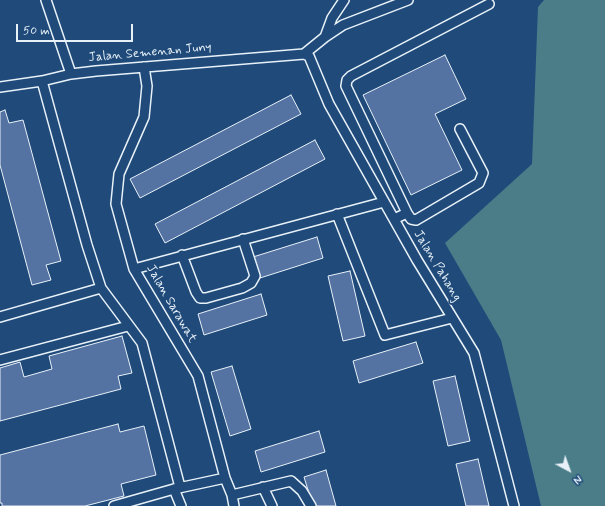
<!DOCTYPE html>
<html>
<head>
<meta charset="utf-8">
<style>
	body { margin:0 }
	#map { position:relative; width:605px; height:506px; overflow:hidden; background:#1f4a7a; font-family:Mynerve,sans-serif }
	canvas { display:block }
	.north { position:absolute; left:549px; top:450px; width:40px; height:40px; -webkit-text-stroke:3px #1f4a7a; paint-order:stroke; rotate:139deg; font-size:11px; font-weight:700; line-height:16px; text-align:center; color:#e8f1f8 }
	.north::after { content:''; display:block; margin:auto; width:14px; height:18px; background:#e8f1f8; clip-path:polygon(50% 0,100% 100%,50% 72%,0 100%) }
	.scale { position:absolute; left:16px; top:24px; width:117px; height:18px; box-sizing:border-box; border:2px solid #e8f1f8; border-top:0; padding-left:5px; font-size:12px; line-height:14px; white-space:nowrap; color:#e8f1f8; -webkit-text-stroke:3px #1f4a7a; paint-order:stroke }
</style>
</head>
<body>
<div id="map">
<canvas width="605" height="506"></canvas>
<div class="north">N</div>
<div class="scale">50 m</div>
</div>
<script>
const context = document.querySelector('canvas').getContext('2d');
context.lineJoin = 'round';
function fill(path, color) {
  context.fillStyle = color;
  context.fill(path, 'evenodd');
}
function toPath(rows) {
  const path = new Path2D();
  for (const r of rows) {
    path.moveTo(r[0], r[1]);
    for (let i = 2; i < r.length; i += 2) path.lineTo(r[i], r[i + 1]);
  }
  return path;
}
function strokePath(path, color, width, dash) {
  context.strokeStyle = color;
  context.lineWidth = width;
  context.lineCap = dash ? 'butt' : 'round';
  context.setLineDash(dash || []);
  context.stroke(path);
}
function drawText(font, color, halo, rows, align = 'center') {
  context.font = font + ' Mynerve,sans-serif';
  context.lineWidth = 3.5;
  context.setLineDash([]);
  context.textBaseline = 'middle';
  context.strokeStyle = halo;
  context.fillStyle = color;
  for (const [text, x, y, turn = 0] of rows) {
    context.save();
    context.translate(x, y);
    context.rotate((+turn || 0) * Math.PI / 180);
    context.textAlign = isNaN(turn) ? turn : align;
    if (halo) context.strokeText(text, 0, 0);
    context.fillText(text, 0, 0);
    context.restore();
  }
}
const green = toPath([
	[544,0,605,0,605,506,541,506,501,340,445,243,532,164,538,7]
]);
const building = toPath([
	[445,55,466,99,435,114,462,170,411,195,363,95,445,55],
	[291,95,301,114,140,198,130,179,291,95],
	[5,110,9,123,23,120,61,261,46,265,51,280,32,285,0,165,0,112,5,110],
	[315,140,325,159,165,243,155,224,315,140],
	[317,237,323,258,260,278,253,257,317,237],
	[350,271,365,336,343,341,328,276,350,271],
	[261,294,267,315,204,335,198,314,261,294],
	[122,336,132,373,118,376,121,389,0,421,0,368,20,362,24,377,52,369,49,356,122,336],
	[416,342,423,363,359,383,353,361,416,342],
	[232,366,251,429,230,436,211,372,232,366],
	[455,376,470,441,448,446,433,381,455,376],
	[118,424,120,432,144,426,156,475,121,484,124,496,85,506,2,506,2,503,0,503,0,455,118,424],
	[319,431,325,452,261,472,255,451,319,431],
	[478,459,489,506,466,506,456,464,478,459],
	[326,470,336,506,313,506,304,477,326,470]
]);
const service = toPath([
	[46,0,71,74],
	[325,37,332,18,344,0],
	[304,54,309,56,329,104,417,260,474,353,514,506],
	[304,54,325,37,343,25,408,0],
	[144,67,147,86,144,117,119,174,116,204,134,269,198,376,225,478,232,495,234,506],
	[42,81,87,245,101,288,142,343,180,487],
	[0,87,42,81,71,74,96,71,304,54],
	[407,213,411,219,416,220,479,183,483,173,460,129],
	[337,214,385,335,452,318],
	[394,219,407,213,346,86,347,80,351,76,489,4],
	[182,255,196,292,200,298,206,298,242,288,251,283,255,276,243,239],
	[134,269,384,202],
	[0,317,101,288],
	[0,360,128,326],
	[263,487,272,506],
	[174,489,181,506],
	[232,495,291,481,302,491,311,506],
	[114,506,174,489,225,478]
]);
const streetNames = [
	["Jalan Semenan Juny",150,53,-5],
	["Jalan Pahang",437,266,59],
	["Jalan Sarawat",171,304,60]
];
fill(green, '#4b7d89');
fill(building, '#5473a3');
strokePath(building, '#e8f1f8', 1);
strokePath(service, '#e8f1f8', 12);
strokePath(service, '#1f4a7a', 9);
drawText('13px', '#e8f1f8', '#1f4a7a', streetNames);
</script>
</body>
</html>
